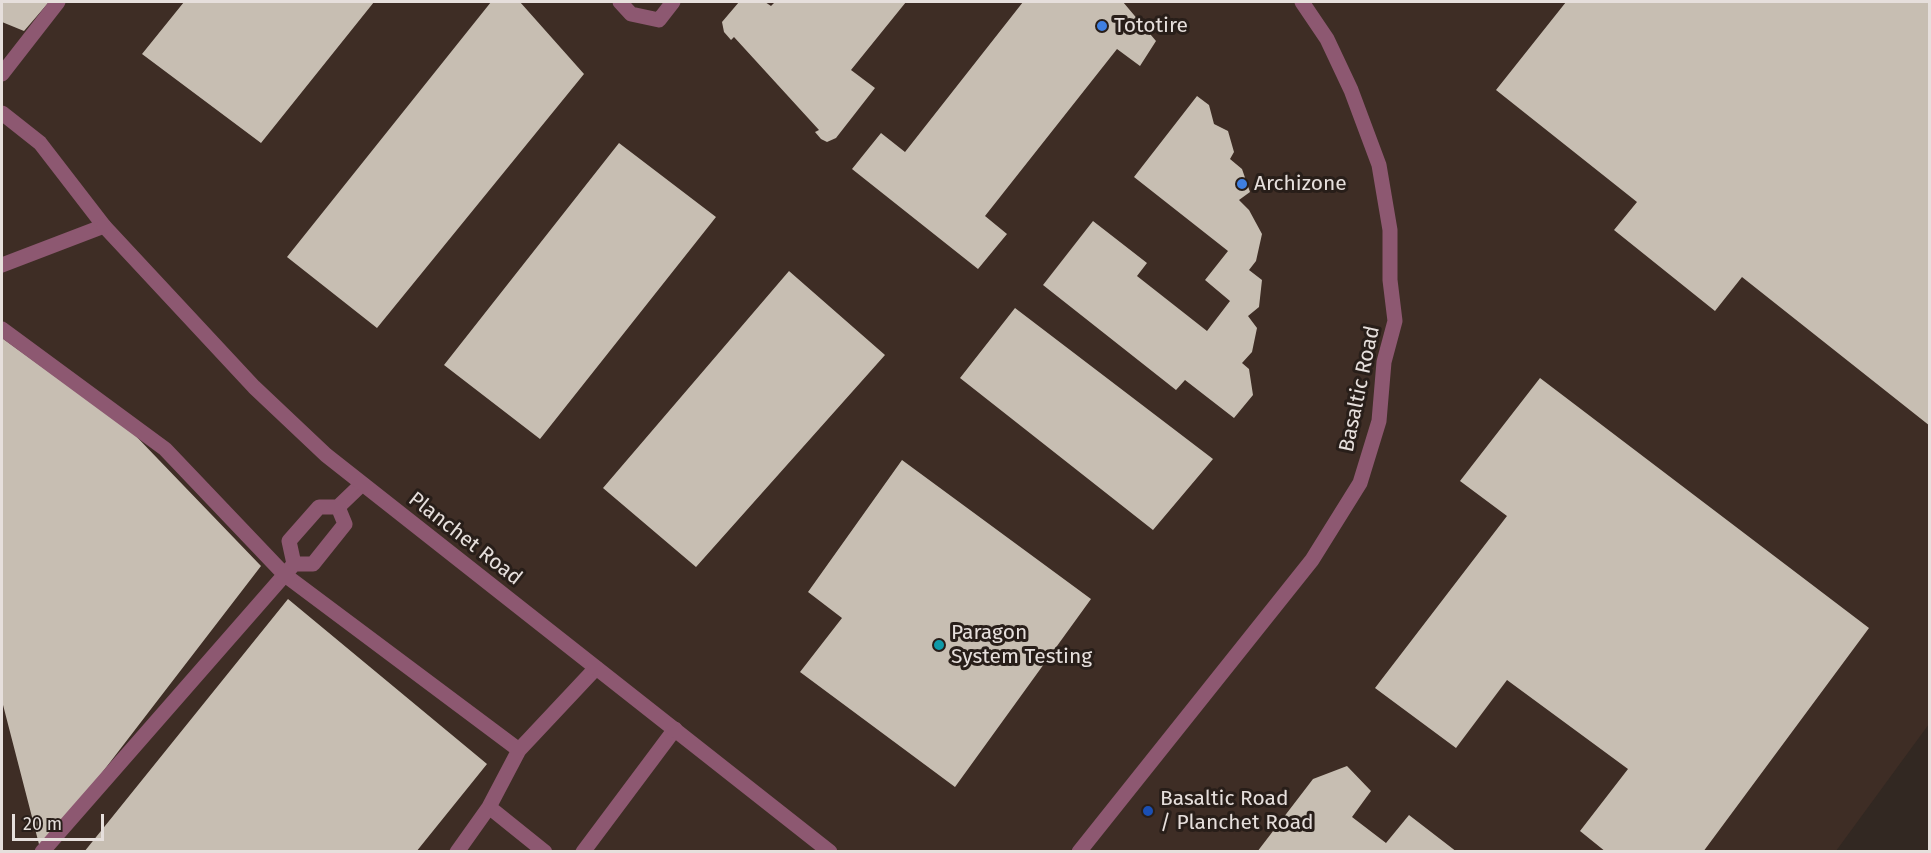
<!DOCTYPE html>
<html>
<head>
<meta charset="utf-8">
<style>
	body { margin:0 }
	#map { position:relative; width:1931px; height:853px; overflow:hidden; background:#322822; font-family:"Fira Sans",sans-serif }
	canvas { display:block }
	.frame { position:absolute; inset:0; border:3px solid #e6dfdc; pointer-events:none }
	.scale { position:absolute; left:12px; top:814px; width:92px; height:27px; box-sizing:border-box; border:3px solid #e6dfdc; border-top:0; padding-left:8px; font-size:18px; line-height:21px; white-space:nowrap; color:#e6dfdc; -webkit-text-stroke:4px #281e19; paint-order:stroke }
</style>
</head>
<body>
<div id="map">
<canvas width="1931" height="853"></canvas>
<div class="frame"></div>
<div class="scale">20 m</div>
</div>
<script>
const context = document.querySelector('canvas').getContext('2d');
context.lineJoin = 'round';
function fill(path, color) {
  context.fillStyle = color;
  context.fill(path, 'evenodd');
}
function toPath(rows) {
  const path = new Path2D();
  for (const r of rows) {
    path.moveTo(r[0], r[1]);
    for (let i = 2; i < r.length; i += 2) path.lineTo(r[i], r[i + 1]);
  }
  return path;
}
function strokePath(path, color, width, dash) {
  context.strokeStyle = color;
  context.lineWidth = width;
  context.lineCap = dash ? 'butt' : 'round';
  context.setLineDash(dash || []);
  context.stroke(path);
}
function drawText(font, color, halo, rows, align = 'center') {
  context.font = font + ' "Fira Sans",sans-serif';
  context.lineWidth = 6;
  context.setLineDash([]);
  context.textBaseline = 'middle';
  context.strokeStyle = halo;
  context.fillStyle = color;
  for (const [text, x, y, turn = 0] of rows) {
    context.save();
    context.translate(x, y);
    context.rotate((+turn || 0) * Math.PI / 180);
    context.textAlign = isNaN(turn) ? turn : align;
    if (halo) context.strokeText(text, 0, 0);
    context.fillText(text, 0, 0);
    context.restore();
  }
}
const built = toPath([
	[2,2,1929,2,1929,724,1836,851,2,852]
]);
const building = toPath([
	[2,2,49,2,24,31,2,22],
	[184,2,374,2,261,143,142,54],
	[491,2,520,2,584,74,377,328,287,257],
	[739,2,765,2,771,6,775,2,906,2,851,70,875,88,836,138,827,142,821,139,815,132,819,130,734,37,731,40,724,32,722,22],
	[1023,2,1123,2,1156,41,1140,66,1117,49,985,216,1007,234,978,269,852,169,881,133,905,152],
	[1566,2,1930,2,1930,426,1742,277,1715,311,1614,230,1637,202,1496,90],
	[1197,96,1209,105,1214,124,1228,131,1234,152,1230,159,1242,169,1250,192,1239,200,1249,210,1262,234,1256,261,1249,270,1262,280,1259,307,1248,316,1257,328,1252,352,1242,363,1249,369,1253,395,1234,418,1185,380,1176,390,1043,285,1093,221,1147,263,1137,276,1207,331,1230,301,1205,280,1228,251,1134,177],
	[619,143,716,217,540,439,444,365],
	[789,271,885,355,696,567,603,488],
	[1015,308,1213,459,1153,530,960,378],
	[2,338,132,432,261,566,41,852,2,701],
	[1540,378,1869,628,1703,852,1606,852,1580,831,1628,769,1507,680,1456,748,1375,688,1507,516,1460,481],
	[902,460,1091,599,955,787,800,672,842,618,808,592],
	[288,599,487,764,416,852,84,852],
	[1347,766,1371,791,1352,817,1386,843,1409,815,1457,852,1257,852,1313,779]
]);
const lane = toPath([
	[620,2,631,14,659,20,673,2],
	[2,74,58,2],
	[2,113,40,143,104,226,2,265],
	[2,329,165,449,285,575,519,750],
	[294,564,289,541,319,507,338,507,362,484],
	[294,564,313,564,345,524,338,507],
	[489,807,545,852],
	[42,852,294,564],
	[457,852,489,807,519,750,596,668],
	[583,852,675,729]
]);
const street = toPath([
	[104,226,254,387,326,455,830,852],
	[1079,852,1312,560,1360,483,1379,421,1384,362,1395,321,1390,280,1390,230,1379,165,1351,90,1327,39,1302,2]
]);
const markers = [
	[1102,26,6,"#3f7fe0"],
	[1242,184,6,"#3f7fe0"],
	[939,645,6,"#0f9aa8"],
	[1148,811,6,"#1a4fb4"]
];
const poiNames = [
	["Tototire",1114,26],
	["Archizone",1254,184],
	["Paragon",951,633],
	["System Testing",951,657],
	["Basaltic Road",1160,799],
	["/ Planchet Road",1160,823]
];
const streetNames = [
	["Basaltic Road",1360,389,-78],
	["Planchet Road",465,539,38]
];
fill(built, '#3e2d25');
fill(building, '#c7beb2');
strokePath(lane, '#8d5871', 15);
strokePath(street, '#8d5871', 15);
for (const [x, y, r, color] of markers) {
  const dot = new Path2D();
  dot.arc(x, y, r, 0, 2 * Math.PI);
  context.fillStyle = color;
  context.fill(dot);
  strokePath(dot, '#281e19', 2);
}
drawText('21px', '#e6dfdc', '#281e19', poiNames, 'left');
drawText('21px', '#e6dfdc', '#281e19', streetNames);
</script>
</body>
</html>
